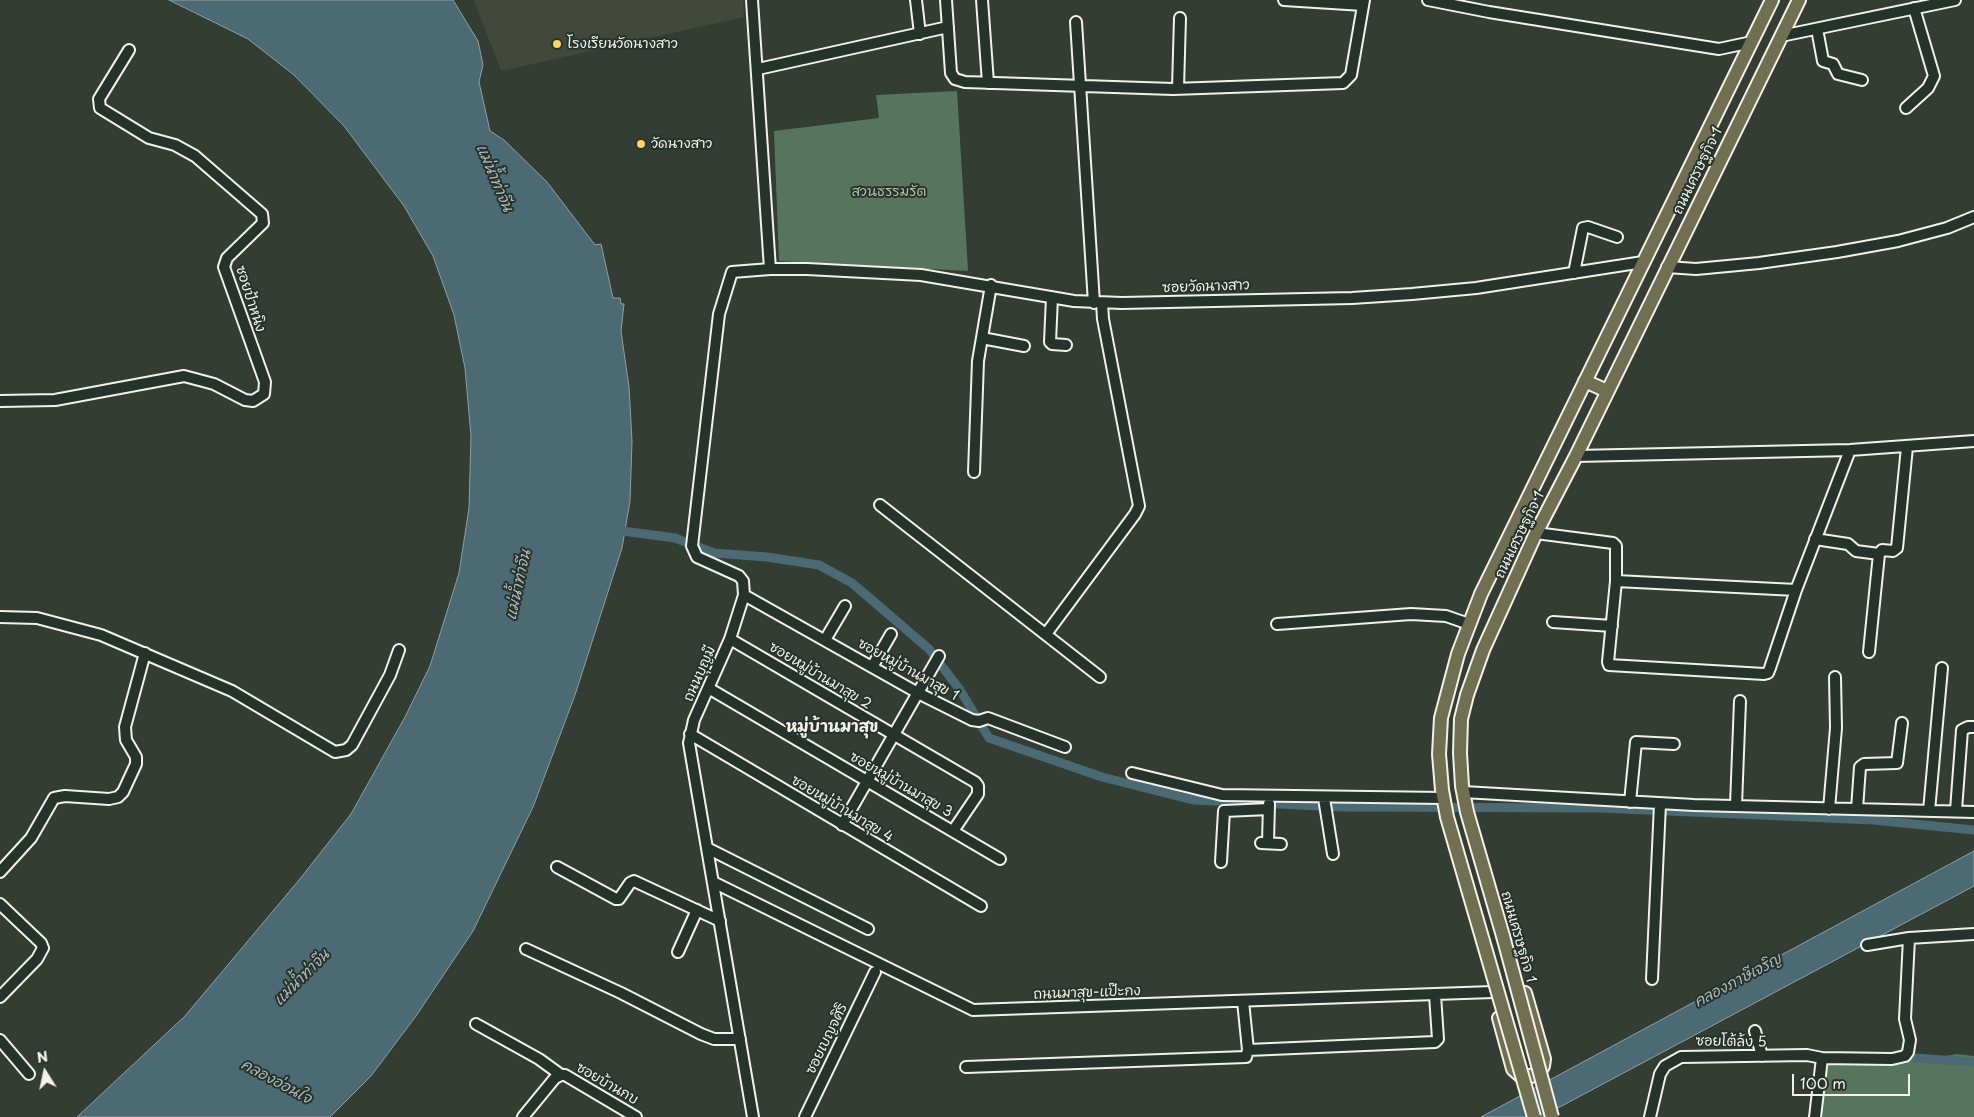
<!DOCTYPE html>
<html>
<head>
<meta charset="utf-8">
<style>
	body { margin:0 }
	#map { position:relative; width:1974px; height:1117px; overflow:hidden; background:#333d34; font-family:"Playpen Sans",sans-serif }
	canvas { display:block }
	.north { position:absolute; left:20px; top:1047px; width:50px; height:50px; -webkit-text-stroke:4px #26332d; paint-order:stroke; rotate:350deg; font-size:14px; font-weight:700; line-height:20px; text-align:center; color:#f4f1e8 }
	.north::after { content:''; display:block; margin:auto; width:18px; height:22px; background:#f4f1e8; clip-path:polygon(50% 0,100% 100%,50% 72%,0 100%) }
	.scale { position:absolute; left:1792px; top:1074px; width:118px; height:22px; box-sizing:border-box; border:2px solid #f4f1e8; border-top:0; padding-left:6px; font-size:15px; line-height:18px; white-space:nowrap; color:#f4f1e8; -webkit-text-stroke:4px #26332d; paint-order:stroke }
</style>
</head>
<body>
<div id="map">
<canvas width="1974" height="1117"></canvas>
<div class="north">N</div>
<div class="scale">100 m</div>
</div>
<script>
const context = document.querySelector('canvas').getContext('2d');
context.lineJoin = 'round';
function fill(path, color) {
  context.fillStyle = color;
  context.fill(path, 'evenodd');
}
function toPath(rows) {
  const path = new Path2D();
  for (const r of rows) {
    path.moveTo(r[0], r[1]);
    for (let i = 2; i < r.length; i += 2) path.lineTo(r[i], r[i + 1]);
  }
  return path;
}
function strokePath(path, color, width, dash) {
  context.strokeStyle = color;
  context.lineWidth = width;
  context.lineCap = dash ? 'butt' : 'round';
  context.setLineDash(dash || []);
  context.stroke(path);
}
function drawText(font, color, halo, rows, align = 'center') {
  context.font = font + ' "Playpen Sans","Playpen Sans Thai",sans-serif';
  context.lineWidth = 4;
  context.setLineDash([]);
  context.textBaseline = 'middle';
  context.strokeStyle = halo;
  context.fillStyle = color;
  for (const [text, x, y, turn = 0] of rows) {
    context.save();
    context.translate(x, y);
    context.rotate((+turn || 0) * Math.PI / 180);
    context.textAlign = isNaN(turn) ? turn : align;
    if (halo) context.strokeText(text, 0, 0);
    context.fillText(text, 0, 0);
    context.restore();
  }
}
const built = toPath([
	[474,0,743,0,744,17,501,71]
]);
const green = toPath([
	[957,91,968,271,779,261,774,131,879,118,876,95],
	[1957,1054,1974,1056,1974,1117,1821,1117,1825,1063,1917,1061]
]);
const water = toPath([
	[169,0,453,0,478,41,483,65,479,82,490,131,504,140,547,182,595,245,601,244,613,298,620,298,621,304,624,304,621,331,629,387,632,441,630,501,622,548,575,695,533,807,473,931,416,1016,371,1076,330,1117,77,1117,185,1016,299,880,351,814,405,717,430,666,459,573,469,508,471,436,465,368,454,315,433,256,404,206,344,126,294,75,248,39,169,0],
	[1974,851,1974,886,1541,1117,1481,1117,1974,851]
]);
const canal = toPath([
	[615,530,675,538,714,553,767,557,819,565,852,583,929,649,960,690,989,738,1102,777,1193,800,1343,807,1602,808,1873,820,1974,830],
	[1913,1058,1974,1062]
]);
const minor = toPath([
	[752,0,770,269],
	[916,0,920,34],
	[946,0,951,73,955,79,965,82,1173,89,1343,83,1351,75,1364,0],
	[982,0,988,83],
	[1284,0,1363,5],
	[1428,0,1489,12,1719,49,1752,42],
	[1076,22,1094,303],
	[1817,29,1823,61,1833,64,1838,74,1862,80],
	[1781,36,1955,0],
	[758,69,948,27],
	[1178,88,1180,18],
	[1906,108,1928,88,1934,76,1914,8],
	[1667,267,1696,269,1759,263,1837,252,1898,241,1947,228,1974,217],
	[1574,273,1583,228,1588,227,1617,237],
	[1052,297,1050,342,1052,344,1066,345],
	[982,338,1024,346],
	[0,401,55,400,184,376,214,384,245,400,253,401,264,394,265,382,224,267,227,258,263,223,262,214,195,156,175,145,149,138,100,108,99,99,129,50],
	[1576,456,1850,450,1974,441],
	[974,472,978,361,991,285],
	[880,505,1100,677],
	[1536,533,1613,543,1616,546,1616,581,1608,662,1609,665,1764,674,1768,673,1770,668,1796,590,1850,450],
	[1815,539,1848,544,1856,551,1879,554],
	[1616,581,1796,590],
	[744,595,918,693,972,720,979,721,988,718,1065,747],
	[0,617,37,618,101,635,232,691,335,752,346,750,352,745,390,675,399,650],
	[1553,622,1612,626],
	[1277,624,1411,614,1446,616,1469,624],
	[1046,634,1135,514,1139,506,1103,319,1102,303],
	[730,639,975,782,978,786,978,794,953,831],
	[825,640,845,606],
	[1869,652,1879,554,1882,550,1893,551,1897,548,1907,447],
	[872,667,891,634],
	[710,689,1000,859],
	[690,734,981,906],
	[1132,773,1222,795,1443,798],
	[1463,792,1694,805,1974,812],
	[1324,798,1333,854],
	[1630,802,1636,742,1674,744],
	[1736,805,1740,701],
	[1829,809,1836,728,1835,677],
	[1857,809,1860,767,1864,764,1897,763,1902,723],
	[1956,810,1962,730,1968,727,1974,727],
	[1929,811,1942,668],
	[842,825,939,656],
	[1261,843,1281,844],
	[1268,843,1269,804],
	[707,848,868,929],
	[1221,862,1224,811,1269,809],
	[557,867,616,899,619,899,630,883,634,881,720,921],
	[0,872,31,838,54,798,65,796,109,799,118,797,123,792,136,764,136,757,126,740,125,727,145,653],
	[713,882,973,1010,1493,992],
	[0,904,41,943,43,948,37,959,0,997],
	[1867,945,1909,938],
	[526,949,621,993,701,1034,714,1039,740,1039],
	[678,952,697,910],
	[1652,979,1660,804],
	[476,1024,539,1059,561,1075],
	[1755,1031,1762,1056],
	[0,1040,29,1074],
	[1248,1050,1435,1042,1438,1039,1435,995],
	[966,1067,1246,1057,1248,1050,1243,1001],
	[523,1117,555,1078,561,1075,565,1075,636,1117],
	[753,1117,689,743,694,720,730,639,744,595,743,581,739,576,697,557,692,546,719,314,732,272,770,269,807,269,921,275,1074,301,1122,303,1352,298,1412,294,1476,288,1643,262],
	[805,1117,875,972],
	[1650,1117,1660,1074,1665,1066,1681,1057,1807,1055,1822,1058,1892,1059,1905,1056,1908,1052,1910,1040,1905,1019,1909,938,1974,934],
	[1815,1117,1822,1058]
]);
const major = toPath([
	[1585,381,1607,391],
	[1503,936,1467,812,1462,786,1460,753,1461,719,1467,695,1483,650,1536,533,1576,456,1799,0],
	[1483,941,1447,817,1442,790,1439,754,1441,718,1458,654,1481,594,1772,0],
	[1499,1018,1513,1069,1522,1077,1537,1075,1543,1066,1544,1059,1525,993]
]);
const majorBridge = toPath([
	[1503,936,1552,1117],
	[1483,941,1534,1117]
]);
const markers = [
	[557,44,5,"#ffd166"],
	[641,144,5,"#ffd166"]
];
const poiNames = [
	["โรงเรียนวัดนางสาว",567,44],
	["วัดนางสาว",651,144]
];
const streetNames = [
	["ถนนเศรษฐกิจ 1",1698,171,-64],
	["ซอยวัดนางสาว",1206,287,-2],
	["ซอยป้าหนิง",250,299,72],
	["ถนนเศรษฐกิจ 1",1520,535,-64],
	["ซอยหมู่บ้านมาสุข 1",908,670,29],
	["ถนนบุญมี",700,674,-66],
	["ซอยหมู่บ้านมาสุข 2",820,676,31],
	["ซอยหมู่บ้านมาสุข 3",901,785,30],
	["ซอยหมู่บ้านมาสุข 4",842,809,31],
	["ถนนเศรษฐกิจ 1",1518,937,74],
	["ถนนมาสุข-แป๊ะกง",1087,993,-2],
	["ซอยเบญจศิริ",827,1039,-64],
	["ซอยโต้ล้ง 5",1731,1042,1],
	["ซอยบ้านกบ",607,1084,30]
];
const parkNames = [
	["สวนธรรมรัต",889,192]
];
const waterNames = [
	["แม่น้ำท่าจีน",494,178,67],
	["แม่น้ำท่าจีน",519,585,-78],
	["แม่น้ำท่าจีน",302,978,-45],
	["คลองภาษีเจริญ",1738,981,-28],
	["คลองอ่อนใจ",276,1082,28]
];
const quarterNames = [
	["หมู่บ้านมาสุข",832,728]
];
fill(built, '#42493c');
fill(green, '#57755e');
fill(water, '#4c6a73');
strokePath(water, '#8fa0a2', 1);
strokePath(canal, '#4c6a73', 9);
strokePath(minor, '#f4f1e8', 14);
strokePath(major, '#f4f1e8', 16);
strokePath(minor, '#26332d', 10);
strokePath(major, '#716f52', 12);
strokePath(majorBridge, '#f4f1e8', 16, []);
strokePath(majorBridge, '#716f52', 12);
for (const [x, y, r, color] of markers) {
  const dot = new Path2D();
  dot.arc(x, y, r, 0, 2 * Math.PI);
  context.fillStyle = color;
  context.fill(dot);
  strokePath(dot, '#26332d', 2);
}
drawText('14px', '#f4f1e8', '#26332d', poiNames, 'left');
drawText('14px', '#f4f1e8', '#26332d', streetNames);
drawText('14px', '#b5bfb1', '#26332d', parkNames);
drawText('italic 15px', '#b1bbb9', '#26332d', waterNames);
drawText('bold 16px', '#f4f1e8', '#26332d', quarterNames);
</script>
</body>
</html>
